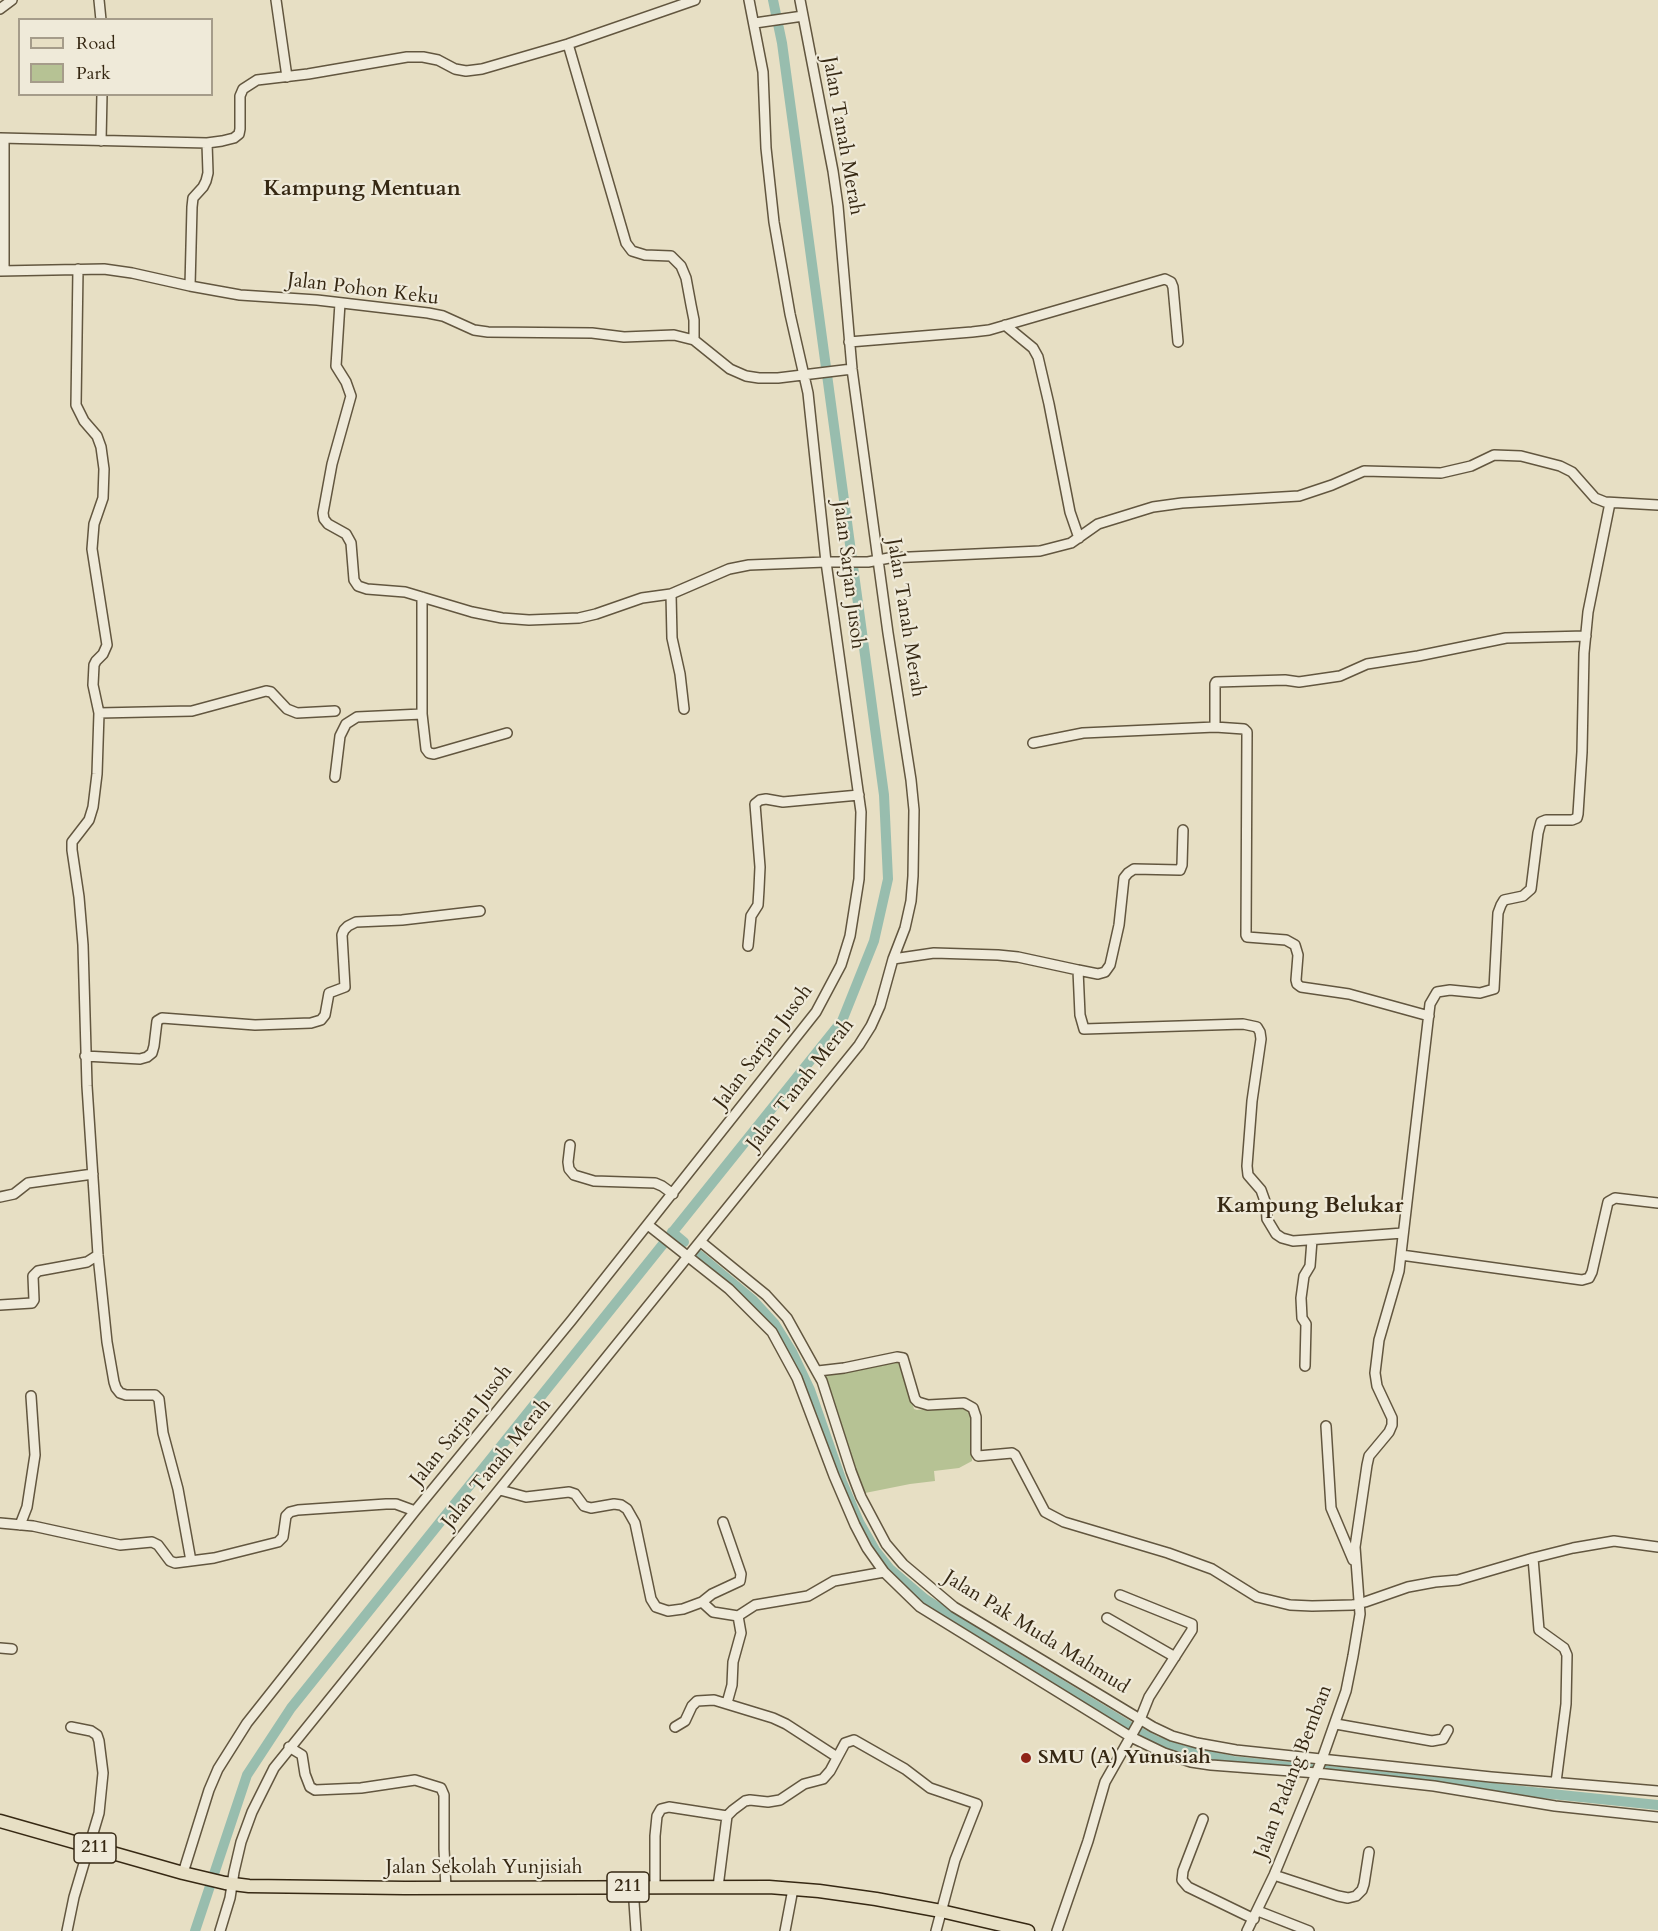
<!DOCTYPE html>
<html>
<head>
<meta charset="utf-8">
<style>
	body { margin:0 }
	#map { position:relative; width:1658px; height:1931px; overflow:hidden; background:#e7dfc4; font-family:Cardo,serif }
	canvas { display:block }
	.legend { position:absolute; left:18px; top:18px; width:195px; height:78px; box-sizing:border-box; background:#efead9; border:2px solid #a59c8a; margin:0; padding:8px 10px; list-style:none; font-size:18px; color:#362813 }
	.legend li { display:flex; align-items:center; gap:12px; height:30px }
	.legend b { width:30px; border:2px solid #a59c8a }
</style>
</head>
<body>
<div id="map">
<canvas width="1658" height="1931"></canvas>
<ul class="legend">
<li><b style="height:8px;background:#e7dfc4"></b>Road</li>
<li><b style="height:16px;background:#b6c294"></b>Park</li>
</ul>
</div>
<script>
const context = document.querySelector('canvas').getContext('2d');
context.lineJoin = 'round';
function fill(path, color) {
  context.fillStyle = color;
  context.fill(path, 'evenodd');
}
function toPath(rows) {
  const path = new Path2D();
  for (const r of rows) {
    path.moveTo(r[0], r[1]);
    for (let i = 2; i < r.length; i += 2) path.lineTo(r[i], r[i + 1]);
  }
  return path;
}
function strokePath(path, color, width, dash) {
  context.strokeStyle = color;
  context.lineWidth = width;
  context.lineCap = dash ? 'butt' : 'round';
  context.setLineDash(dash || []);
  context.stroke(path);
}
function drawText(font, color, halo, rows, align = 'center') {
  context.font = font + ' Cardo,serif';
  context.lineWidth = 4.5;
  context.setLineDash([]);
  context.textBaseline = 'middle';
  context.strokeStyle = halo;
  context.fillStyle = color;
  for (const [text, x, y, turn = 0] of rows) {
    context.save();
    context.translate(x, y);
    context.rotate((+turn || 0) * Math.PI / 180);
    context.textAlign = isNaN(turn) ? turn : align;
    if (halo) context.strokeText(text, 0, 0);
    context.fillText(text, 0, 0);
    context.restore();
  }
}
const green = toPath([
	[890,1361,900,1361,914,1409,917,1410,955,1406,966,1407,971,1412,972,1461,959,1468,934,1471,935,1481,910,1484,860,1494,821,1376]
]);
const canal = toPath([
	[672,1232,684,1242],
	[699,1255,753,1300,774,1323,792,1352,810,1390,842,1482,859,1522,875,1550,890,1569,925,1599,1004,1650,1139,1732,1156,1741,1181,1750,1233,1761,1658,1805],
	[195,1931,247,1775,291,1708,842,1021,874,941,888,879,884,795,782,43,773,0]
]);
const minor = toPath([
	[99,0,101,20],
	[276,0,287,77],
	[0,9,12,0],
	[755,23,803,16],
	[568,44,626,243,632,251,645,255,671,256,681,266,686,278,691,305,694,320,694,340],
	[0,138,207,143,222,141,234,138,239,134,240,129,240,96,243,89,257,80,308,74,407,57,423,57,438,60,455,69,466,71,482,69,568,44,695,0],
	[4,139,4,271],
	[101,141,102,94],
	[78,269,76,405,84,421,97,436,101,447,104,469,103,498,94,524,92,549,107,645,103,654,96,661,94,665,93,685,99,713],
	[0,271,104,269,132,273,190,286,240,295,317,300,428,313,443,316,474,330,488,332,592,333,624,337,674,335,694,340,730,369,746,376,759,378,778,378,852,369],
	[190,286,192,207,193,198,203,187,206,181,208,173,207,143],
	[340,303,336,366,346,382,351,396,332,464,323,513,324,519,328,524,346,534,351,543,354,580,358,586,367,589,405,592,472,612,502,618,529,620,579,618,596,614,642,598,671,594,729,569,749,565,826,562,868,562,889,558,1040,551,1071,543,1098,524,1153,507,1182,503,1299,496,1332,485,1364,471,1441,473,1471,466,1494,455,1521,456,1560,466,1572,472,1595,498,1605,502,1658,505],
	[1005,325,1033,348,1038,357,1049,404,1070,512,1079,538],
	[849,342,972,332,989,330,1165,279,1171,282,1173,287,1178,342],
	[671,594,672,638,680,674,684,709],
	[422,714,426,749,429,753,434,754,507,733],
	[1215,727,1215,684,1216,682,1285,680,1299,682,1340,676,1367,664,1418,656,1506,638,1586,636],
	[1033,743,1083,733,1215,727,1244,729,1247,732,1246,935,1247,937,1286,940,1295,945,1298,955,1296,980,1297,984,1301,987,1349,994,1429,1016],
	[335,777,340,736,346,724,357,717,422,714,422,597],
	[1183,830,1182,865,1180,870,1134,869,1128,873,1124,878,1119,925,1110,965,1105,972,1098,974,1078,970,1080,1015,1084,1029,1243,1024,1257,1027,1260,1032,1261,1039,1252,1101,1247,1166,1248,1175,1261,1190,1266,1204,1267,1219,1276,1234,1282,1238,1293,1241,1403,1233],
	[748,946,751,916,758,905,759,889,760,867,755,804,760,800,766,799,783,802,859,795],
	[893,959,934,953,998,955,1018,957,1078,970],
	[85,1056,140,1059,147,1057,152,1053,154,1046,157,1021,162,1018,255,1025,311,1023,321,1020,325,1015,329,993,345,987,342,935,344,930,348,926,356,922,402,920,480,911],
	[570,1145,568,1162,569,1169,574,1175,594,1181,655,1183,662,1186,673,1194],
	[0,1197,14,1194,28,1183,93,1174],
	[648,1225,729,1289,772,1332,797,1378,834,1476,855,1525,867,1548,884,1572,920,1607,1131,1737,1164,1753,1191,1762,1211,1765,1317,1773,1434,1786,1555,1806,1658,1817],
	[701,1242,766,1295,787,1318,822,1381,851,1471,861,1497,886,1544,903,1564,954,1607,1153,1727,1172,1736,1197,1743,1236,1750,1491,1777,1658,1791],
	[1401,1255,1582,1280,1589,1278,1592,1272,1608,1202,1615,1198,1658,1203],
	[0,1305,32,1303,34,1300,33,1276,38,1271,87,1262,98,1255],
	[1305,1366,1306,1324,1302,1318,1301,1298,1304,1276,1310,1266,1312,1240],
	[818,1371,844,1368,897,1357,903,1358,915,1399,918,1402,928,1405,964,1403,973,1408,976,1417,976,1453,978,1456,1012,1453,1015,1455,1045,1512,1064,1522,1168,1553,1212,1569,1257,1597,1290,1605,1312,1606,1353,1605,1365,1602,1408,1587,1435,1582,1458,1580,1533,1558,1573,1548,1614,1541,1658,1547],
	[1326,1426,1331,1508,1353,1560],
	[500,1490,526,1497,569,1492,575,1494,584,1506,591,1508,614,1504,621,1505,627,1509,635,1523,651,1599,656,1607,668,1611,683,1609,702,1602,712,1594,740,1581,741,1574,723,1522],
	[0,1523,33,1526,120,1545,152,1542,158,1545,170,1561,175,1563,214,1558,278,1542,283,1537,286,1516,290,1512,298,1510,386,1504,396,1504,415,1511],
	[20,1525,27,1507,35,1455,31,1396],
	[1533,1558,1539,1630,1564,1648,1567,1655,1566,1704,1556,1782],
	[191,1561,178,1489,163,1433,159,1399,155,1395,126,1395,120,1393,116,1388,114,1382,107,1342,98,1255,87,1086,83,945,79,897,72,850,72,842,89,820,93,807,97,774,99,713,192,711,266,691,271,692,287,709,297,713,335,711],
	[702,1602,713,1612,738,1616,755,1605,808,1596,834,1581,884,1572],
	[1107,1618,1175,1657],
	[0,1648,12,1649],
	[727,1703,732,1685,733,1662,741,1633,738,1616],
	[1336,1724,1432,1741,1443,1739,1448,1730],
	[675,1727,685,1721,692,1706,697,1701,714,1700,773,1718,786,1724,837,1757],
	[289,1747,302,1755,305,1774,310,1787,315,1790,361,1788,415,1780,441,1788,444,1795,444,1849,446,1888],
	[1203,1819,1183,1871,1182,1880,1188,1887,1254,1919],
	[183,1873,209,1790,218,1769,247,1723,415,1511,571,1321,816,1012,841,965,850,936,859,879,861,812,826,562,808,393,790,314,774,222,766,148,763,72,749,0],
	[1274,1875,1338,1896,1348,1898,1356,1896,1362,1890,1364,1884,1369,1852],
	[655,1886,655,1836,657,1816,661,1809,669,1807,727,1816],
	[633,1887,636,1931],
	[718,1887,727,1816,733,1810,745,1801,750,1800,768,1802,780,1800,804,1784,823,1779,830,1771,845,1743,854,1740,905,1769,930,1788,977,1804,955,1860,936,1931],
	[1258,1911,1309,1931],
	[67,1931,74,1897,99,1813,103,1773,99,1741,97,1735,91,1731,71,1727],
	[220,1931,230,1898,234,1872,241,1842,252,1812,274,1768,859,1045,871,1026,880,1006,893,959,905,928,911,901,913,876,914,810,911,780,888,633,852,369,838,206,833,171,800,0],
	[785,1931,793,1889],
	[1057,1931,1088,1841,1105,1782,1139,1722,1149,1697,1192,1630,1192,1624,1120,1595],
	[1247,1931,1274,1875,1322,1759,1346,1691,1353,1656,1360,1614,1355,1547,1367,1465,1369,1456,1389,1432,1392,1425,1392,1418,1377,1386,1375,1373,1379,1340,1399,1271,1430,1004,1437,992,1450,990,1480,993,1494,989,1498,913,1501,905,1504,900,1523,896,1531,889,1538,833,1541,822,1546,820,1572,820,1577,818,1578,814,1582,752,1584,653,1588,612,1610,503]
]);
const major = toPath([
	[0,1821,183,1873,225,1883,249,1886,405,1888,769,1887,819,1891,876,1899,941,1911,1028,1931]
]);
const markers = [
	[1026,1758,6,"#8f2418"]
];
const shields = [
	[95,1848,42],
	[628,1887,42]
];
const shieldNames = [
	["211",95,1848],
	["211",628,1887]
];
const streetNames = [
	["Jalan Tanah Merah",842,136,80],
	["Jalan Pohon Keku",363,290,7],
	["Jalan Sarjan Jusoh",848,575,83],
	["Jalan Tanah Merah",905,618,81],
	["Jalan Sarjan Jusoh",764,1047,-53],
	["Jalan Tanah Merah",801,1085,-52],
	["Jalan Sarjan Jusoh",462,1426,-51],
	["Jalan Tanah Merah",497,1464,-51],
	["Jalan Pak Muda Mahmud",1036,1633,32],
	["Jalan Padang Bemban",1294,1772,-69],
	["Jalan Sekolah Yunjisiah",484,1868]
];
const poiNames = [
	["SMU (A) Yunusiah",1038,1758]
];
const quarterNames = [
	["Kampung Mentuan",362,190],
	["Kampung Belukar",1310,1207]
];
fill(green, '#b6c294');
strokePath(canal, '#98bdae', 10);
strokePath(minor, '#62563f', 12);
strokePath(major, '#362813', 15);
strokePath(minor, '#efead9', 9);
strokePath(major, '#e7dfc4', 12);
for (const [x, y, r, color] of markers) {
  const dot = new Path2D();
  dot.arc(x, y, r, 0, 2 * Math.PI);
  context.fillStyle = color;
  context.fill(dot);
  strokePath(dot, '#efead9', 2);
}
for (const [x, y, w] of shields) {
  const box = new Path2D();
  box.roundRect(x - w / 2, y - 15, w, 30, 4.5);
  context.fillStyle = '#efead9';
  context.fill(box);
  strokePath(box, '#362813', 1.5);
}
drawText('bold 18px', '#362813', null, shieldNames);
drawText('20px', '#362813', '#efead9', streetNames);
drawText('bold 20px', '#362813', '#efead9', poiNames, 'left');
drawText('bold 22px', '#362813', '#efead9', quarterNames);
</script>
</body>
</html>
